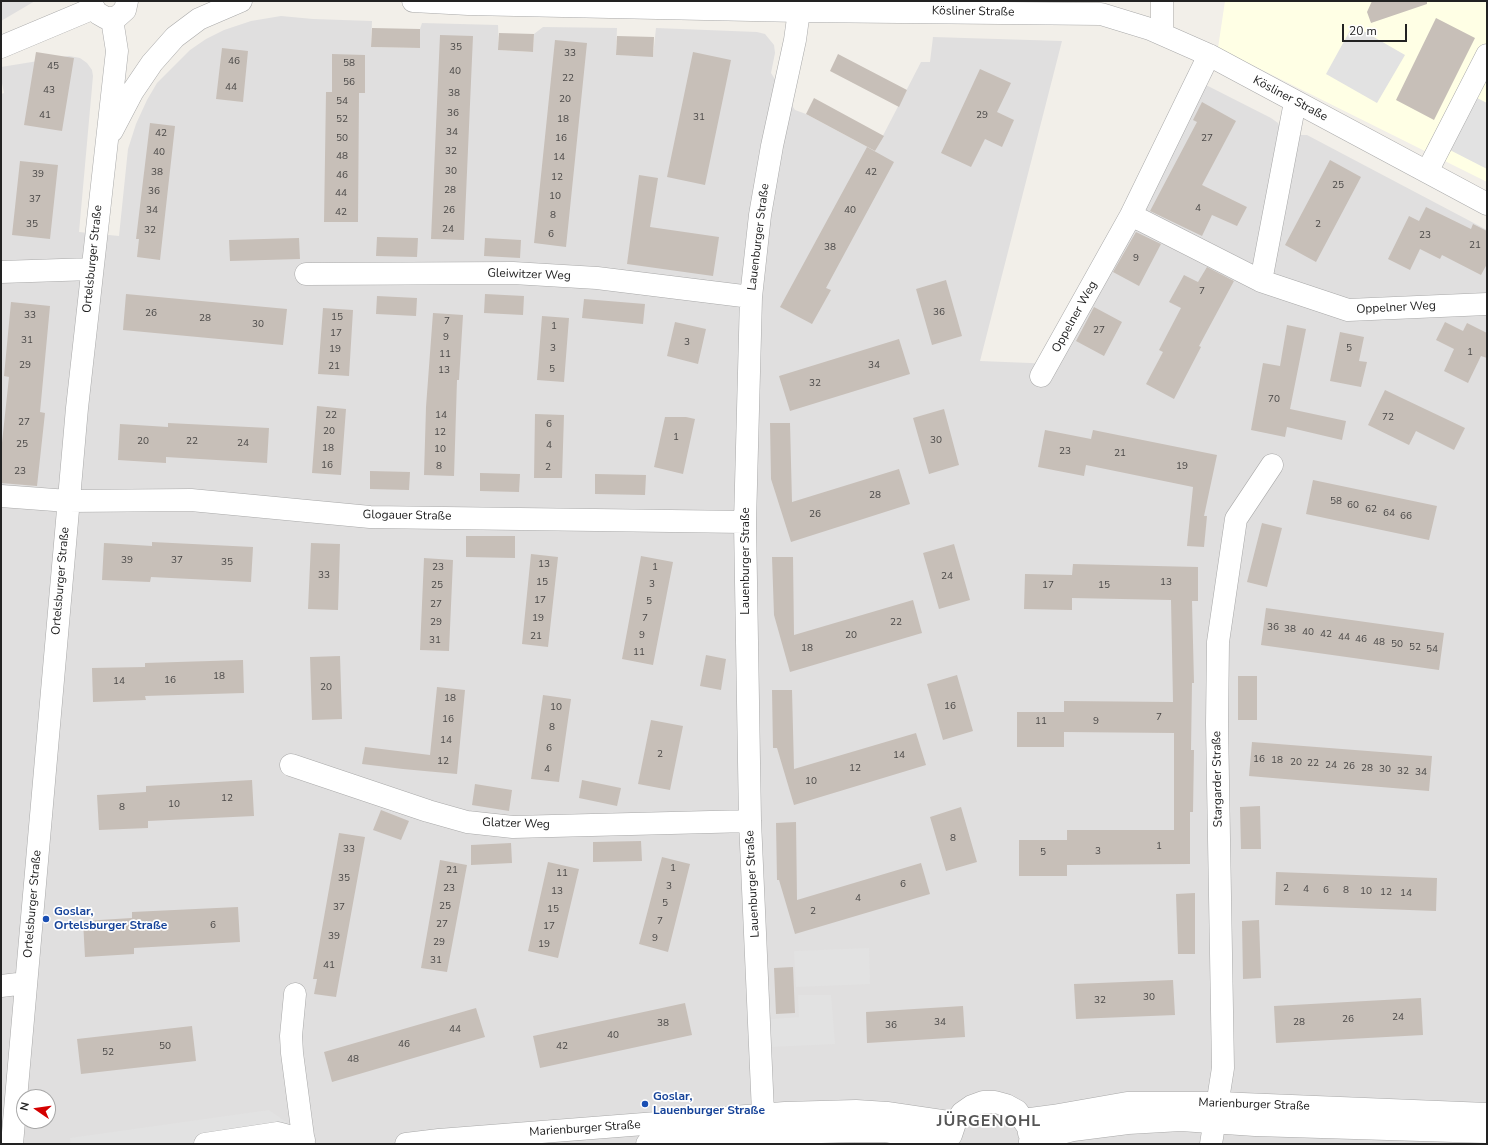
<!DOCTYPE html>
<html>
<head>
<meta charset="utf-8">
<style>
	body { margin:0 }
	#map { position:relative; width:1488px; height:1145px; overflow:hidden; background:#f2efe9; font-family:"Nunito Sans",sans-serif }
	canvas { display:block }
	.frame { position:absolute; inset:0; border:2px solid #222; pointer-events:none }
	.north { position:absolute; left:16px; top:1089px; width:40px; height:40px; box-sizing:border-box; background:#fff; border:1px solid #a7a7a7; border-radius:50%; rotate:283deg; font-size:11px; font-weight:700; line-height:16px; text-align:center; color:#222 }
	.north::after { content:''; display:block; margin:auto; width:14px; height:18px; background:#d40000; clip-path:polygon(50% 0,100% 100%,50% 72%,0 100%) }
	.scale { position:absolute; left:1342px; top:24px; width:65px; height:18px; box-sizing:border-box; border:2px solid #222; border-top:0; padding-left:5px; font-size:12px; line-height:14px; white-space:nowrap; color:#222; -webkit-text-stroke:3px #fff; paint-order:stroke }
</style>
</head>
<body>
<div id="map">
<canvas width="1488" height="1145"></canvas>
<div class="frame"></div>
<div class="north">N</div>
<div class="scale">20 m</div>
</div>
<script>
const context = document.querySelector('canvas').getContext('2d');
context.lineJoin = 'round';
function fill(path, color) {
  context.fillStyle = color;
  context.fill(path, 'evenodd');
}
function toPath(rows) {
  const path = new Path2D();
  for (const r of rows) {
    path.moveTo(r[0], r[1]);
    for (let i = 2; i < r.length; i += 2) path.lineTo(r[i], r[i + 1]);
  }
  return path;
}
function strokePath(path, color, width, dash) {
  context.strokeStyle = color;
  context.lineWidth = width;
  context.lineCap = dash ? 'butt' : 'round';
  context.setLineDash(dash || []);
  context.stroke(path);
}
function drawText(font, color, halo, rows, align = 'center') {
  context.font = font + ' "Nunito Sans",sans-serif';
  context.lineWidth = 3.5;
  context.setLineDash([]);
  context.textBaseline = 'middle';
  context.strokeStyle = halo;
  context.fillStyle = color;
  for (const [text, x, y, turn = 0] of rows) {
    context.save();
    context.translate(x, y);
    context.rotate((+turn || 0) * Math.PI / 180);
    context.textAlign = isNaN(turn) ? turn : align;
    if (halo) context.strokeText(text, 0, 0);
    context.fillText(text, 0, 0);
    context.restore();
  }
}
const residential = toPath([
	[1,1,35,1,1,21],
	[281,16,313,19,372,21,371,47,419,48,420,29,422,23,498,25,499,50,533,52,534,34,543,27,617,28,616,55,653,56,656,28,757,32,765,34,774,45,775,53,771,73,795,110,806,114,875,151,921,62,930,62,933,37,1062,41,980,361,1055,364,1204,84,1271,118,1278,123,1282,131,1295,138,1300,135,1307,135,1487,230,1487,1144,1,1144,1,94,4,93,1,78,1,67,69,56,80,58,87,63,92,70,93,76,79,232,119,236,128,149,136,124,147,100,157,83,190,50,206,39,224,30,251,21],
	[24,1097,48,1097,48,1121,24,1121]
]);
const education = toPath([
	[1225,1,1487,1,1487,182,1218,48]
]);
const parking = toPath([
	[1353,25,1405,55,1377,103,1326,74],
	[1473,96,1487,103,1487,169,1446,148],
	[869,948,870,984,796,987,794,951],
	[798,995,831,995,835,1044,770,1047,769,1019,799,1017],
	[269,1110,302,1133,270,1144,71,1144,70,1138]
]);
const building = toPath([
	[1372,1,1427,1,1427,4,1371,23,1367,12],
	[1436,18,1475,38,1434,120,1396,100],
	[372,28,420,29,420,48,371,47],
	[499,33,534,34,533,52,498,50],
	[440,35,473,36,464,240,431,239],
	[617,36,654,37,653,57,616,55],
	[555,40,587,43,566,247,534,243],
	[222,48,248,51,243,102,216,99],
	[36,52,74,58,62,131,24,125],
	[693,52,731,60,705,185,667,177],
	[332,54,365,55,365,93,359,93,358,222,324,222,326,92,332,92],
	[838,54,907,90,899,107,830,71],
	[980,69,1011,83,997,112,1014,120,1002,147,985,139,971,167,941,153],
	[814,98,884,136,875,151,806,114],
	[1202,102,1236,121,1202,185,1247,207,1237,226,1212,215,1202,236,1150,211,1197,122,1193,120],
	[150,123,175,126,160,260,137,257,139,239,136,239],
	[867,147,894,162,826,288,831,290,812,324,780,307],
	[1330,160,1361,177,1316,262,1285,245],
	[20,161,58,165,50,239,12,235],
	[639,175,658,178,650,227,719,237,713,276,627,264],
	[1426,207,1471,229,1473,224,1487,231,1487,264,1481,275,1442,255,1440,259,1420,249,1410,270,1388,259,1409,216,1419,221],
	[1136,232,1161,244,1139,286,1113,272],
	[377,237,418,238,417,257,376,256],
	[299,238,300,259,230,261,229,240],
	[485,238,521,240,520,258,484,256],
	[1207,267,1234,281,1199,346,1201,347,1174,399,1146,384,1163,352,1159,350,1181,308,1169,302,1184,275,1198,282],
	[946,280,962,336,932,345,916,289],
	[126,294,287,309,283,345,123,330],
	[485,294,524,296,523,315,484,313],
	[377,296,417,298,416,316,376,314],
	[584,299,645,304,643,324,582,318],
	[11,302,50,306,40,412,45,413,37,486,1,483,1,452,9,377,4,376],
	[1094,307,1122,322,1104,356,1076,341],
	[323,308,353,310,349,376,318,374],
	[433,313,463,315,459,380,457,380,454,476,424,475,426,407],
	[542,316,569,318,564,382,537,380],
	[675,322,706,329,698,364,667,356],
	[1445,322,1463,331,1467,323,1487,333,1487,358,1481,356,1468,383,1444,371,1454,349,1436,340],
	[1287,325,1306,329,1290,409,1346,421,1342,440,1287,427,1285,437,1251,430,1263,363,1280,366],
	[1340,332,1364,337,1359,361,1367,362,1361,387,1330,381],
	[899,339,910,374,790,411,779,376],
	[1385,390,1465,428,1454,450,1416,431,1409,445,1368,425],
	[317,406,346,409,341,475,312,473],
	[944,409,959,465,929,474,913,418],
	[535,414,564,415,562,478,534,478],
	[665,417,686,417,695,419,683,474,654,467],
	[168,423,269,428,267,463,166,457,166,463,118,460,120,424,168,427],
	[770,423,790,423,792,502,899,469,910,504,791,542,771,479],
	[1045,430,1091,439,1093,430,1217,455,1204,516,1207,516,1204,547,1187,546,1193,487,1086,465,1084,476,1038,467],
	[370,471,410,472,409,490,370,489],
	[480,473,520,474,519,492,480,491],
	[595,474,646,475,645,495,595,494],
	[1313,480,1437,506,1429,540,1306,514],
	[1262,523,1282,528,1267,587,1247,582],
	[466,536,515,536,515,558,466,557],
	[152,542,253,547,251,582,151,577,150,582,102,580,104,543,152,546],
	[311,543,340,544,338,610,308,609],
	[954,544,970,600,939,609,923,553],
	[531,554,558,557,548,647,522,644],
	[641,556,673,562,653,665,622,659],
	[772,557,793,557,794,635,913,600,922,633,790,672,774,615],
	[424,558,453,560,449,651,420,650],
	[1073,564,1198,567,1198,601,1192,601,1194,683,1192,683,1191,750,1194,750,1193,812,1190,812,1190,864,1067,865,1067,876,1019,876,1019,840,1067,840,1067,830,1174,830,1174,733,1064,732,1064,747,1017,747,1017,712,1064,712,1064,701,1173,702,1171,600,1072,598,1072,610,1024,609,1025,574,1072,575],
	[1266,608,1444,633,1439,670,1261,645],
	[706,655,726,659,721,690,700,686],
	[340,656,342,719,312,720,310,657],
	[243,660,244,693,145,696,146,700,93,702,92,668,145,667,145,663],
	[957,675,973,731,943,740,927,684],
	[1238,676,1257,676,1257,720,1238,720],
	[437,687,465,690,457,774,403,769,362,764,365,747,430,755],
	[772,690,792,690,794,769,916,733,926,765,794,805,777,748,773,748],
	[543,695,571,699,559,782,531,779],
	[651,720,683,726,670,790,638,784],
	[1252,742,1432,756,1429,791,1249,776],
	[252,780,254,816,148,821,148,828,99,830,97,795,146,792,146,786],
	[582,780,621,788,617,806,579,798],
	[475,784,512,790,509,811,472,805],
	[1260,806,1261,849,1241,849,1240,807],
	[961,807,977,862,946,871,930,817],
	[381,810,409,821,401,840,373,830],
	[796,822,797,900,921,863,930,894,795,934,779,880,777,880,776,823],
	[339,833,365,837,336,997,314,994,317,979,313,979],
	[641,841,642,861,593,862,593,842],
	[511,843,512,863,471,865,471,845],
	[662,857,690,864,668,952,639,944],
	[440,860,467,865,447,972,421,968],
	[548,862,579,869,558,958,528,951],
	[1276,872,1437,878,1436,911,1275,905],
	[1195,893,1195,954,1178,954,1176,894],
	[238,907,240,942,134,948,134,954,85,957,83,921,132,918,132,912],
	[1259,920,1261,978,1243,979,1242,921],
	[793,967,795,1013,776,1014,774,968],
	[1173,980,1175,1015,1076,1019,1074,984],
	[1421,998,1423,1035,1276,1043,1274,1006],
	[685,1003,692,1035,540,1068,533,1036],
	[963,1006,965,1037,867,1043,866,1012],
	[476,1008,485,1037,332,1082,324,1052],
	[192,1026,196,1061,81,1074,77,1039]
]);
const minor = toPath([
	[413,1,468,4,799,11,1101,14,1150,29,1209,55,1487,204],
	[1162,1,1162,34],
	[99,14,106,18,116,18,125,10,127,1],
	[1,47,94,8],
	[112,131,133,91,152,63,175,37,199,19,241,1],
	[1427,172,1487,55],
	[1131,215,1261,281,1348,310,1487,304],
	[1,272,92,269],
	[306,274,513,273,597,278,751,297],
	[1261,281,1295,102],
	[1041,376,1131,215,1209,55],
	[1,496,68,501,191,500,370,517,745,522],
	[291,765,428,811,467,822,513,827,750,821],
	[1,986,26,983],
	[295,994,291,1036,292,1053,304,1144],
	[1023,1120,1053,1116,1127,1103,1218,1103,1487,1114],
	[764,1135,750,821,745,522,751,297,760,215,772,146,795,40,799,11],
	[951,1135,955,1123,962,1113,972,1106,983,1102,995,1102,1006,1105,1017,1111,1028,1127,1029,1133],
	[1030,1141,1073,1130,1128,1123,1181,1120,1255,1125,1487,1132],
	[12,1144,77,408,117,51,112,19],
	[205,1144,278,1133,304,1140],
	[406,1144,439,1140,785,1113,856,1111,887,1113,955,1123],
	[647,1144,786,1133,855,1131,885,1131,908,1135,943,1144],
	[1211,1144,1223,1068,1217,724,1218,642,1236,519,1272,465]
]);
const markers = [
	[46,919,4,"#1a4fb4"],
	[645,1104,4,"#1a4fb4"]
];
const numberNames = [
	["35",456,48],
	["33",570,54],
	["46",234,62],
	["58",349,64],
	["45",53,67],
	["40",455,72],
	["22",568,79],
	["56",349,83],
	["44",231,88],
	["43",49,91],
	["38",454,94],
	["20",565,100],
	["54",342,102],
	["36",453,114],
	["41",45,116],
	["29",982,116],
	["31",699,118],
	["52",342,120],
	["18",563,120],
	["34",452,133],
	["42",161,134],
	["50",342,139],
	["16",561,139],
	["27",1207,139],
	["32",451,152],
	["40",159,153],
	["48",342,157],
	["14",559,158],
	["30",451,172],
	["38",157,173],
	["42",871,173],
	["39",38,175],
	["46",342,176],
	["12",557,178],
	["25",1338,186],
	["28",450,191],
	["36",154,192],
	["44",341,194],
	["10",555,197],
	["37",35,200],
	["4",1198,209],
	["34",152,211],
	["26",449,211],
	["40",850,211],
	["42",341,213],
	["8",553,216],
	["35",32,225],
	["2",1318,225],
	["24",448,230],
	["32",150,231],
	["6",551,235],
	["23",1425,236],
	["21",1475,246],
	["38",830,248],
	["9",1136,259],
	["7",1202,292],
	["36",939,313],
	["26",151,314],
	["33",30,316],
	["15",337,318],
	["28",205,319],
	["7",447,322],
	["30",258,325],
	["1",554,327],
	["27",1099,331],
	["17",336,334],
	["9",446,338],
	["31",27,341],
	["3",687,343],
	["3",553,349],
	["5",1349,349],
	["19",335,350],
	["1",1470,353],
	["11",445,355],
	["29",25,366],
	["34",874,366],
	["21",334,367],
	["5",552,370],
	["13",444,371],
	["32",815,384],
	["70",1274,400],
	["22",331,416],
	["14",441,416],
	["72",1388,418],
	["27",24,423],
	["6",549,425],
	["20",329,432],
	["12",440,433],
	["1",676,438],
	["30",936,441],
	["20",143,442],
	["22",192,442],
	["24",243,444],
	["25",22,445],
	["4",549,446],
	["18",328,449],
	["10",440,450],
	["23",1065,452],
	["21",1120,454],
	["16",327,466],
	["8",439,467],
	["19",1182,467],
	["2",548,468],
	["23",20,472],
	["28",875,496],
	["58",1336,502],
	["60",1353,506],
	["62",1371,510],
	["64",1389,514],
	["26",815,515],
	["66",1406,517],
	["39",127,561],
	["37",177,561],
	["35",227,563],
	["13",544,565],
	["23",438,568],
	["1",655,568],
	["33",324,576],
	["24",947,577],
	["15",542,583],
	["13",1166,583],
	["3",652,585],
	["25",437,586],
	["17",1048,586],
	["15",1104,586],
	["17",540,601],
	["5",649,602],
	["27",436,605],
	["19",538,619],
	["7",645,619],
	["29",436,623],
	["22",896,623],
	["36",1273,628],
	["38",1290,630],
	["40",1308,633],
	["42",1326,635],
	["9",642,636],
	["20",851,636],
	["21",536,637],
	["44",1344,638],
	["46",1361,640],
	["31",435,641],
	["48",1379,643],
	["50",1397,645],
	["52",1415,648],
	["18",807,649],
	["54",1432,650],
	["11",639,653],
	["18",219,677],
	["16",170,681],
	["14",119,682],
	["20",326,688],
	["18",450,699],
	["16",950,707],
	["10",556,708],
	["7",1159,718],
	["16",448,720],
	["11",1041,722],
	["9",1096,722],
	["8",552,728],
	["14",446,741],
	["6",549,749],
	["2",660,755],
	["14",899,756],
	["16",1259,760],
	["18",1277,761],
	["12",443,762],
	["20",1296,763],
	["22",1313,764],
	["24",1331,766],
	["26",1349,767],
	["12",855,769],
	["28",1367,769],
	["4",547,770],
	["30",1385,770],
	["32",1403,772],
	["34",1421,773],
	["10",811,782],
	["12",227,799],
	["10",174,805],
	["8",122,808],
	["8",953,839],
	["1",1159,847],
	["33",349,850],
	["3",1098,852],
	["5",1043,853],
	["1",673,869],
	["21",452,871],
	["11",562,874],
	["35",344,879],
	["6",903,885],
	["3",669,887],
	["23",449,889],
	["2",1286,889],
	["4",1306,890],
	["6",1326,891],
	["8",1346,891],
	["13",557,892],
	["10",1366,892],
	["12",1386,893],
	["14",1406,894],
	["4",858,899],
	["5",665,904],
	["25",445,907],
	["37",339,908],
	["15",553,910],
	["2",813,912],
	["7",660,922],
	["27",442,925],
	["6",213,926],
	["17",549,927],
	["39",334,937],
	["9",655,939],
	["29",439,943],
	["19",544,945],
	["31",436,961],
	["41",329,966],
	["30",1149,998],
	["32",1100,1001],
	["24",1398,1018],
	["26",1348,1020],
	["34",940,1023],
	["28",1299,1023],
	["38",663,1024],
	["36",891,1026],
	["44",455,1030],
	["40",613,1036],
	["46",404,1045],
	["50",165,1047],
	["42",562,1047],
	["52",108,1053],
	["48",353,1060]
];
const streetNames = [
	["Kösliner Straße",973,12,1],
	["Kösliner Straße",1290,99,28],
	["Lauenburger Straße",759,237,-83],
	["Ortelsburger Straße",93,259,-84],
	["Gleiwitzer Weg",529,275,2],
	["Oppelner Weg",1396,308,-3],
	["Oppelner Weg",1075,317,-61],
	["Glogauer Straße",407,516,1],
	["Lauenburger Straße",746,561,-90],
	["Ortelsburger Straße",61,581,-85],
	["Stargarder Straße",1218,779,-91],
	["Glatzer Weg",516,824,2],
	["Lauenburger Straße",753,884,-93],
	["Ortelsburger Straße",33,904,-85],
	["Marienburger Straße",1254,1105,2],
	["Marienburger Straße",585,1129,-4]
];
const transitNames = [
	["Goslar,",54,912],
	["Ortelsburger Straße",54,926],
	["Goslar,",653,1097],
	["Lauenburger Straße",653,1111]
];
const districtNames = [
	["JÜRGENOHL",989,1122]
];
fill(residential, '#e0dfdf');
fill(education, '#ffffe5');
fill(parking, '#e2e2e2');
fill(building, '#c7bfb8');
strokePath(minor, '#a9a9a9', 23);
strokePath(minor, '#fff', 22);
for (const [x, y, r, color] of markers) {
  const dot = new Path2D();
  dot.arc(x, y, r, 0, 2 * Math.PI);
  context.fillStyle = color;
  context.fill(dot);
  strokePath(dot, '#fff', 1.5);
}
drawText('10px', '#4b4948', null, numberNames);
drawText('12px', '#222', '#fff', streetNames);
drawText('bold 12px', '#164399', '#fff', transitNames, 'left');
context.letterSpacing = '1px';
drawText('bold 16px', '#555', '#fff', districtNames);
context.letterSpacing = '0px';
</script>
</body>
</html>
